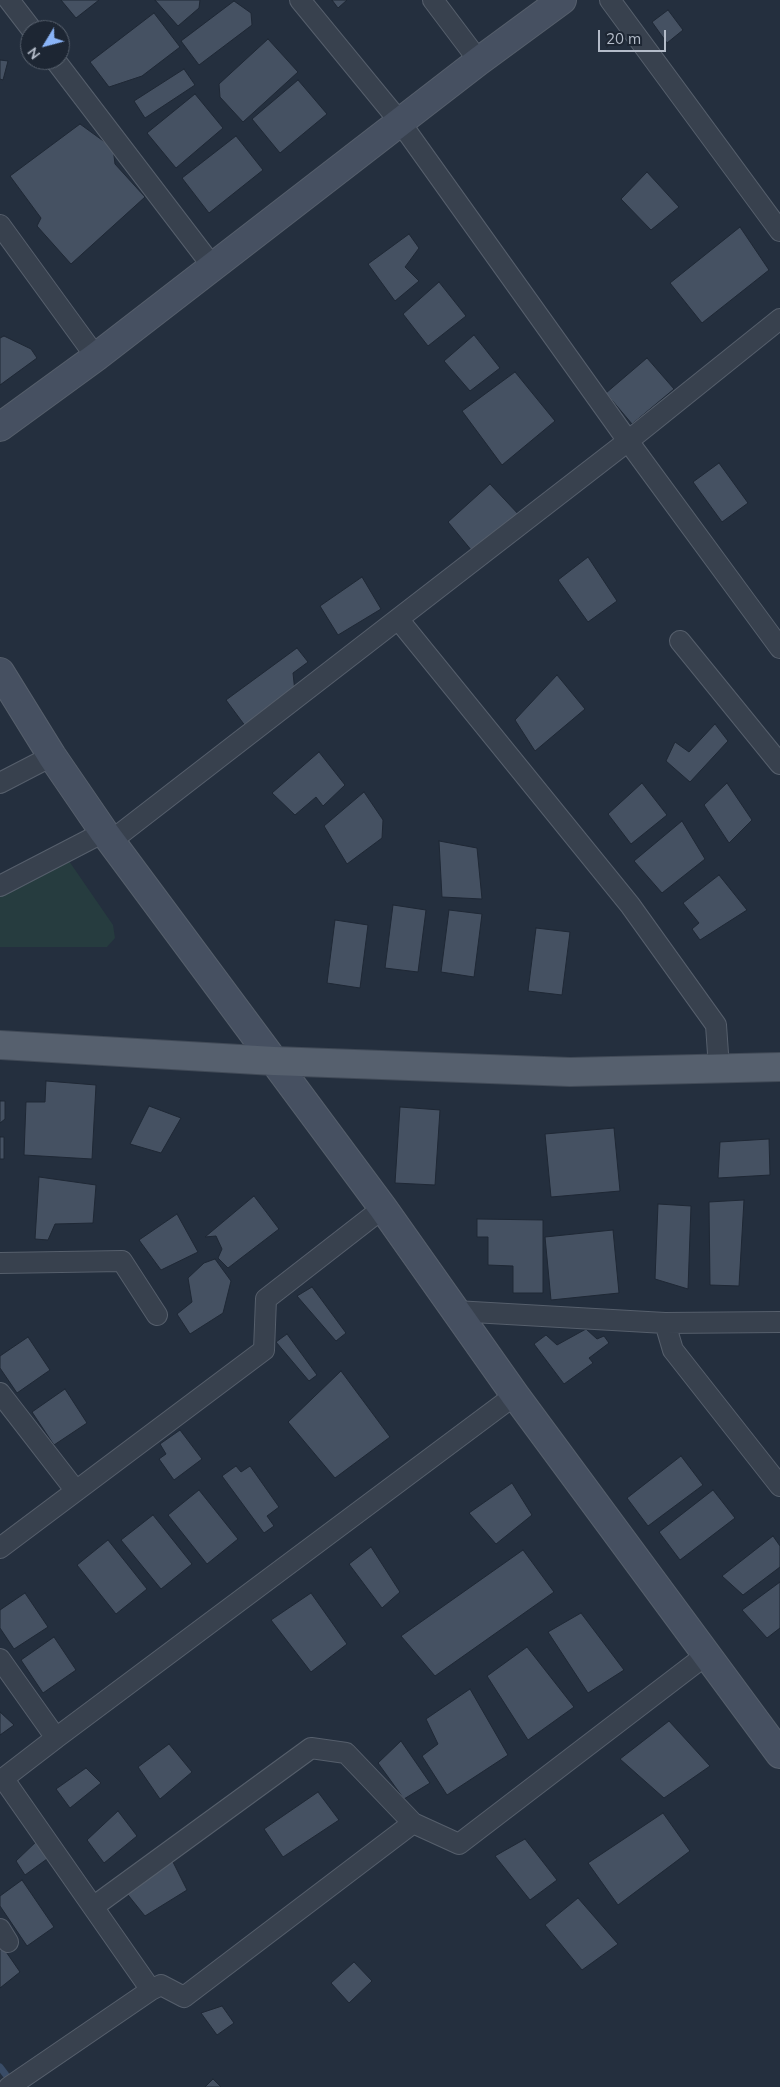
<!DOCTYPE html>
<html>
<head>
<meta charset="utf-8">
<style>
	body { margin:0 }
	#map { position:relative; width:780px; height:2087px; overflow:hidden; background:#242f3e; font-family:Mulish,sans-serif }
	canvas { display:block }
	.north { position:absolute; left:20px; top:20px; width:50px; height:50px; box-sizing:border-box; background:#1d2633; border:1px solid #59626f; border-radius:50%; rotate:233deg; font-size:14px; font-weight:700; line-height:20px; text-align:center; color:#b4bcc9 }
	.north::after { content:''; display:block; margin:auto; width:18px; height:22px; background:#8ab4f8; clip-path:polygon(50% 0,100% 100%,50% 72%,0 100%) }
	.scale { position:absolute; left:598px; top:30px; width:68px; height:22px; box-sizing:border-box; border:2px solid #b4bcc9; border-top:0; padding-left:6px; font-size:15px; line-height:18px; white-space:nowrap; color:#b4bcc9; -webkit-text-stroke:4px #1d2633; paint-order:stroke }
</style>
</head>
<body>
<div id="map">
<canvas width="780" height="2087"></canvas>
<div class="north">N</div>
<div class="scale">20 m</div>
</div>
<script>
const context = document.querySelector('canvas').getContext('2d');
context.lineJoin = 'round';
function fill(path, color) {
  context.fillStyle = color;
  context.fill(path, 'evenodd');
}
function toPath(rows) {
  const path = new Path2D();
  for (const r of rows) {
    path.moveTo(r[0], r[1]);
    for (let i = 2; i < r.length; i += 2) path.lineTo(r[i], r[i + 1]);
  }
  return path;
}
function strokePath(path, color, width, dash) {
  context.strokeStyle = color;
  context.lineWidth = width;
  context.lineCap = dash ? 'butt' : 'round';
  context.setLineDash(dash || []);
  context.stroke(path);
}
const green = toPath([
	[69,861,113,925,115,938,107,947,0,947,0,883]
]);
const stream = toPath([
	[0,2067,12,2083]
]);
const building = toPath([
	[61,0,99,0,76,18,61,0],
	[155,0,200,0,199,8,178,26,155,0],
	[332,0,347,0,338,8,332,0],
	[234,1,251,13,252,25,199,65,181,41,234,1],
	[668,10,683,30,667,43,652,22,668,10],
	[154,13,180,47,142,76,109,87,90,62,154,13],
	[268,39,298,72,243,122,220,97,219,84,268,39],
	[0,60,8,61,3,80,0,79,0,60],
	[184,69,195,85,145,118,134,101,184,69],
	[298,80,327,114,280,153,252,119,298,80],
	[195,94,223,128,176,168,147,133,195,94],
	[80,124,113,148,115,164,145,197,71,264,37,226,41,218,10,176,80,124],
	[236,136,263,170,209,213,182,178,236,136],
	[647,172,679,207,651,230,621,199,647,172],
	[740,227,769,270,702,323,670,283,740,227],
	[409,234,419,248,405,267,419,281,395,301,368,264,409,234],
	[439,282,466,316,428,346,403,314,439,282],
	[474,335,500,368,470,391,444,361,474,335],
	[4,336,31,349,37,358,0,385,0,338,4,336],
	[647,358,674,389,632,424,606,393,647,358],
	[515,372,555,421,502,465,462,411,515,372],
	[719,463,748,503,722,522,693,482,719,463],
	[490,484,521,517,477,557,448,522,490,484],
	[588,557,617,601,588,622,558,580,588,557],
	[362,577,381,609,338,635,320,606,362,577],
	[297,648,308,662,293,673,295,692,246,727,226,700,297,648],
	[557,675,585,709,535,751,515,720,557,675],
	[715,724,728,741,690,782,666,761,675,742,689,752,715,724],
	[319,752,345,785,323,806,316,797,295,815,272,793,319,752],
	[642,783,667,815,631,844,608,814,642,783],
	[727,783,752,820,729,843,704,805,727,783],
	[364,792,383,820,382,838,347,864,324,826,364,792],
	[682,821,705,859,662,893,634,861,682,821],
	[439,841,477,848,482,899,442,897,439,841],
	[719,875,747,910,700,940,692,929,699,923,683,903,719,875],
	[393,905,426,910,418,972,385,968,393,905],
	[449,910,482,914,474,977,441,972,449,910],
	[335,920,368,925,360,988,327,983,335,920],
	[536,928,570,932,562,995,528,991,536,928],
	[46,1081,96,1085,92,1159,24,1155,26,1102,45,1102,46,1081],
	[0,1101,5,1101,5,1119,0,1123,0,1101],
	[149,1106,181,1118,161,1153,130,1144,149,1106],
	[400,1107,440,1110,435,1185,395,1183,400,1107],
	[614,1128,620,1191,551,1197,545,1134,614,1128],
	[0,1137,4,1137,4,1159,0,1159,0,1137],
	[769,1139,770,1175,718,1178,720,1142,769,1139],
	[39,1177,96,1185,93,1223,55,1224,48,1240,35,1239,39,1177],
	[254,1196,279,1229,228,1268,218,1258,222,1249,216,1236,205,1237,254,1196],
	[744,1200,739,1286,710,1285,709,1202,744,1200],
	[658,1204,691,1206,688,1289,655,1279,658,1204],
	[177,1214,198,1252,161,1270,139,1240,177,1214],
	[477,1219,543,1220,543,1293,513,1293,513,1266,488,1265,488,1237,477,1237,477,1219],
	[613,1230,619,1293,551,1300,545,1237,613,1230],
	[215,1259,231,1281,223,1313,190,1334,177,1314,192,1302,188,1278,204,1263,215,1259],
	[312,1287,346,1333,336,1341,297,1296,312,1287],
	[586,1329,597,1339,604,1336,609,1343,589,1358,593,1363,564,1384,534,1344,546,1335,557,1345,586,1329],
	[287,1334,317,1375,309,1381,276,1342,287,1334],
	[28,1337,50,1370,17,1393,0,1368,0,1356,28,1337],
	[341,1371,390,1437,335,1478,288,1422,341,1371],
	[65,1389,87,1423,54,1445,32,1412,65,1389],
	[180,1430,202,1459,174,1480,159,1459,166,1454,160,1444,180,1430],
	[681,1456,703,1485,648,1526,627,1498,681,1456],
	[236,1466,241,1472,250,1466,279,1507,267,1516,274,1526,264,1533,222,1476,236,1466],
	[512,1483,532,1515,496,1544,469,1513,512,1483],
	[199,1490,238,1539,207,1564,168,1515,199,1490],
	[713,1490,735,1518,680,1560,659,1532,713,1490],
	[153,1515,192,1564,161,1589,121,1540,153,1515],
	[773,1536,780,1546,780,1567,743,1595,722,1576,773,1536],
	[108,1540,147,1589,116,1614,77,1565,108,1540],
	[371,1547,400,1592,382,1608,349,1564,371,1547],
	[523,1550,554,1592,435,1676,401,1636,523,1550],
	[780,1582,780,1628,767,1638,742,1610,780,1582],
	[25,1593,48,1627,14,1649,0,1628,0,1610,25,1593],
	[311,1593,347,1644,311,1672,271,1620,311,1593],
	[581,1613,624,1670,588,1693,548,1632,581,1613],
	[54,1637,76,1670,43,1693,21,1660,54,1637],
	[527,1647,574,1707,528,1740,487,1676,527,1647],
	[470,1689,508,1755,447,1795,422,1756,438,1744,426,1719,470,1689],
	[0,1712,14,1725,0,1735,0,1712],
	[669,1721,710,1766,664,1798,620,1759,669,1721],
	[401,1741,430,1783,404,1799,378,1763,401,1741],
	[169,1744,192,1772,160,1799,138,1767,169,1744],
	[86,1768,101,1783,70,1808,56,1789,86,1768],
	[318,1792,339,1820,283,1857,264,1829,318,1792],
	[118,1811,137,1836,104,1863,87,1840,118,1811],
	[663,1813,690,1851,618,1905,588,1863,663,1813],
	[39,1839,47,1859,25,1875,16,1861,39,1839],
	[525,1839,557,1880,530,1900,495,1856,525,1839],
	[170,1856,187,1890,145,1916,124,1890,170,1856],
	[22,1880,54,1927,27,1946,0,1906,0,1896,22,1880],
	[578,1898,618,1944,582,1970,545,1925,578,1898],
	[0,1943,20,1972,0,1988,0,1943],
	[354,1962,372,1981,349,2003,331,1983,354,1962],
	[222,2006,234,2023,217,2035,201,2013,222,2006],
	[213,2079,221,2087,205,2087,213,2079]
]);
const street = toPath([
	[9,0,32,30],
	[300,0,400,122,628,441,780,648],
	[433,0,479,61],
	[610,0,780,231],
	[55,60,213,267],
	[0,225,96,357],
	[398,619,630,905,716,1025,719,1068],
	[680,641,780,764],
	[0,783,52,756],
	[111,841,628,441,780,319],
	[0,886,104,832],
	[0,1263,122,1261,157,1315],
	[455,1311,665,1323,780,1322],
	[665,1323,673,1350,780,1486],
	[0,1393,76,1491],
	[0,1548,264,1350,266,1299,383,1208],
	[0,1659,56,1738,515,1395],
	[3,1778,151,1990],
	[0,1781,56,1738],
	[93,1907,311,1748,346,1753,413,1823],
	[0,1929,8,1942],
	[9,2087,151,1990,161,1985,184,1997,413,1823,459,1844,706,1655]
]);
const secondary = toPath([
	[0,427,96,357,479,61,562,0],
	[0,672,52,756,104,832,383,1208,515,1395,780,1754]
]);
const primary = toPath([
	[0,1045,274,1061,570,1072,780,1067]
]);
fill(green, '#263c3f');
strokePath(stream, '#394c67', 7);
fill(building, '#455162');
strokePath(building, '#1f2835', 1);
strokePath(street, '#565f6c', 22);
strokePath(secondary, '#565f6c', 30);
strokePath(primary, '#414a57', 30);
strokePath(street, '#38414e', 20);
strokePath(secondary, '#465061', 28);
strokePath(primary, '#56606e', 28);
</script>
</body>
</html>
